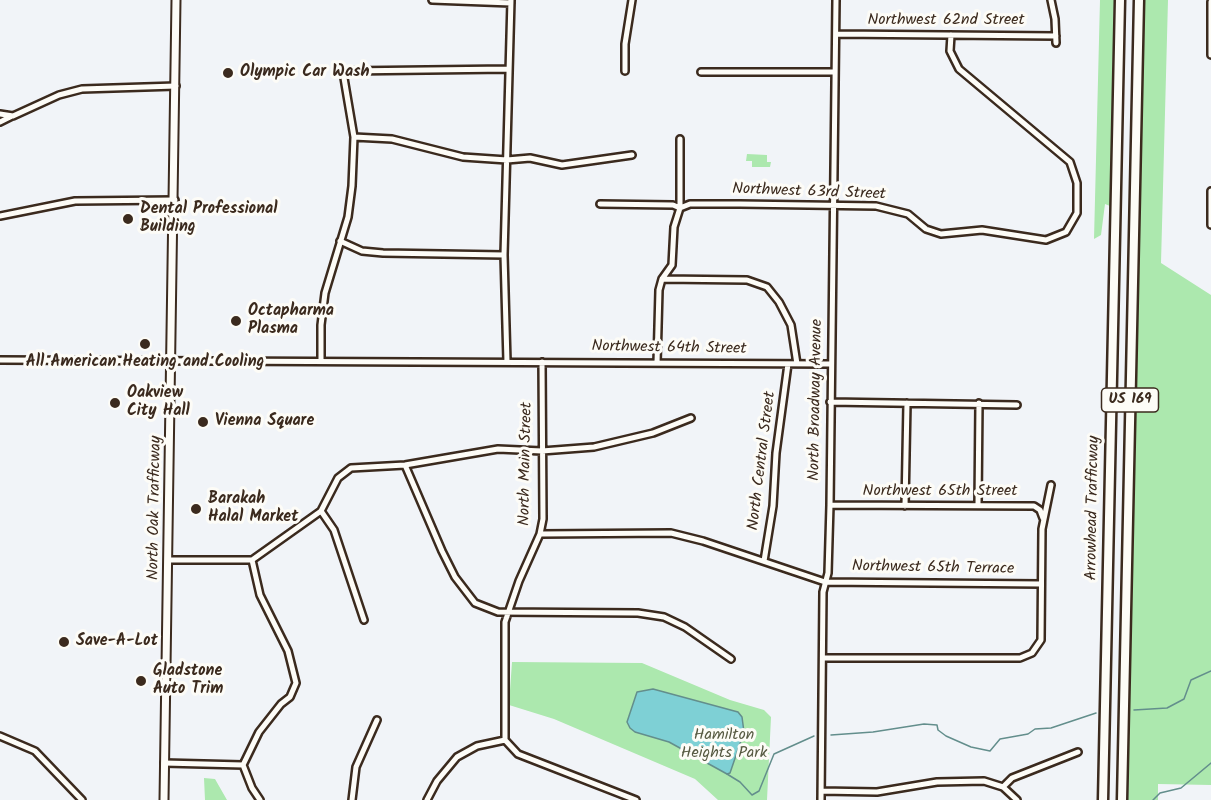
<!DOCTYPE html>
<html>
<head>
<meta charset="utf-8">
<style>
	body { margin:0 }
	canvas { display:block; background:#f1f4f8 }
</style>
</head>
<body>
<canvas width="1211" height="800"></canvas>
<script>
const context = document.querySelector('canvas').getContext('2d');
context.lineJoin = 'round';
function fill(path, color) {
  context.fillStyle = color;
  context.fill(path, 'evenodd');
}
function toPath(rows) {
  const path = new Path2D();
  for (const r of rows) {
    path.moveTo(r[0], r[1]);
    for (let i = 2; i < r.length; i += 2) path.lineTo(r[i], r[i + 1]);
  }
  return path;
}
function strokePath(path, color, width, dash) {
  context.strokeStyle = color;
  context.lineWidth = width;
  context.lineCap = dash ? 'butt' : 'round';
  context.setLineDash(dash || []);
  context.stroke(path);
}
function drawText(font, color, halo, rows, align = 'center') {
  context.font = font + ' Kalam,sans-serif';
  context.lineWidth = 6;
  context.setLineDash([]);
  context.textBaseline = 'middle';
  context.strokeStyle = halo;
  context.fillStyle = color;
  for (const [text, x, y, turn = 0] of rows) {
    context.save();
    context.translate(x, y);
    context.rotate((+turn || 0) * Math.PI / 180);
    context.textAlign = isNaN(turn) ? turn : align;
    if (halo) context.strokeText(text, 0, 0);
    context.fillText(text, 0, 0);
    context.restore();
  }
}
const green = toPath([
	[1100,0,1114,0,1110,206,1105,204,1101,235,1094,239],
	[1143,0,1168,0,1161,263,1211,295,1211,785,1158,784,1158,800,1128,800],
	[747,154,767,155,767,162,771,162,770,167,752,167,752,161,746,161],
	[512,662,642,663,730,700,764,710,771,717,767,800,718,800,695,779,554,719,509,705],
	[204,778,215,779,227,800,205,800]
]);
const water = toPath([
	[653,689,738,712,742,717,744,732,730,773,727,774,669,742,635,732,630,728,627,722,637,692,653,689]
]);
const stream = toPath([
	[1134,710,1167,708,1184,699,1191,680,1211,671],
	[831,735,873,732,924,724,937,725,938,730,946,736,971,747,990,751,1000,739,1028,734,1035,729,1051,728,1096,713],
	[727,774,740,782,752,795,759,791,774,754,814,736],
	[1153,800,1160,793,1181,788,1211,763]
]);
const minor = toPath([
	[432,0,511,3],
	[1051,0,1055,19,1056,43],
	[1211,2,1211,55],
	[836,34,1056,36],
	[625,71,625,44,632,0],
	[701,72,834,72],
	[0,114,13,116,59,95,82,89,176,86],
	[0,122,12,116],
	[354,137,392,139,463,157,507,160,530,158,562,165,632,155],
	[1211,191,1211,225],
	[600,204,673,205,680,208,690,204,740,204,876,206,908,214,926,229,941,234,982,230,1046,240,1066,232,1077,213,1077,183,1070,162,959,69,950,51,951,35],
	[0,216,75,201,175,200],
	[340,241,362,251,383,253,504,255],
	[662,279,747,280,767,287,779,302,791,325,797,364],
	[0,360,830,364],
	[321,360,321,325,325,293,348,217,352,186,354,137,344,78,346,71,508,69],
	[507,362,504,255,511,0],
	[657,363,659,290,662,279,672,265,674,227,680,208,680,139],
	[830,402,1017,405],
	[405,465,442,551,455,577,475,603,498,612,638,613,664,617,685,627,731,659],
	[830,505,1034,506,1040,510,1043,518],
	[978,505,979,403],
	[905,506,907,403],
	[321,511,338,478,351,468,405,465,498,449,542,451,594,447,653,433,691,418],
	[321,511,334,530,364,620],
	[540,534,671,533,703,541,825,582,1041,584],
	[169,560,252,560,321,511],
	[764,561,773,506,776,453,788,364],
	[823,658,1020,658,1032,653,1041,640,1042,529,1051,485],
	[0,736,35,751,82,800],
	[505,740,505,622,519,581,540,534,543,519,542,362],
	[505,740,518,754,636,800],
	[164,763,243,765],
	[243,765,259,732,281,704,290,697,296,683,288,651,260,595,252,560],
	[243,765,252,788,260,800],
	[1003,787,1017,800],
	[821,791,877,792,937,782,984,781,1003,787,1012,778,1078,752],
	[352,800,356,767,377,720],
	[427,800,437,781,457,757,477,746,505,740],
	[821,800,823,592,828,573,830,505,836,0]
]);
const major = toPath([
	[164,800,176,0]
]);
const highway = toPath([
	[1103,800,1120,0],
	[1122,800,1139,0]
]);
const markers = [
	[228,73,6,"#3b2a1e"],
	[128,219,6,"#3b2a1e"],
	[236,321,6,"#3b2a1e"],
	[145,344,6,"#3b2a1e"],
	[115,403,6,"#3b2a1e"],
	[203,422,6,"#3b2a1e"],
	[196,509,6,"#3b2a1e"],
	[64,642,6,"#3b2a1e"],
	[141,681,6,"#3b2a1e"]
];
const shields = [
	[1130,400,57]
];
const shieldNames = [
	["US 169",1130,400]
];
const streetNames = [
	["Northwest 62nd Street",946,21],
	["Northwest 63rd Street",809,193,2],
	["Northwest 64th Street",669,349,1],
	["North Broadway Avenue",817,400,-89],
	["North Central Street",763,461,-83],
	["North Main Street",527,464,-89],
	["Northwest 65th Street",940,492],
	["North Oak Trafficway",156,508,-89],
	["Arrowhead Trafficway",1094,508,-89],
	["Northwest 65th Terrace",933,569,1]
];
const poiNames = [
	["Olympic Car Wash",240,73],
	["Dental Professional",140,210],
	["Building",140,228],
	["Octapharma",248,312],
	["Plasma",248,330],
	["All American Heating and Cooling",145,363,"center"],
	["Oakview",127,394],
	["City Hall",127,412],
	["Vienna Square",215,422],
	["Barakah",208,500],
	["Halal Market",208,518],
	["Save-A-Lot",76,642],
	["Gladstone",153,672],
	["Auto Trim",153,690]
];
const parkNames = [
	["Hamilton",724,736],
	["Heights Park",724,754]
];
fill(green, '#ace8ae');
fill(water, '#7ed0d5');
strokePath(water, '#638e8c', 1.5);
strokePath(stream, '#638e8c', 1.5);
strokePath(minor, '#3b2a1e', 10);
strokePath(major, '#3b2a1e', 11);
strokePath(highway, '#3b2a1e', 13);
strokePath(minor, '#fdfcf7', 5);
strokePath(major, '#fdfcf7', 7);
strokePath(highway, '#fdfcf7', 8);
for (const [x, y, r, color] of markers) {
  const dot = new Path2D();
  dot.arc(x, y, r, 0, 2 * Math.PI);
  context.fillStyle = color;
  context.fill(dot);
  strokePath(dot, '#fdfcf7', 2);
}
for (const [x, y, w] of shields) {
  const box = new Path2D();
  box.roundRect(x - w / 2, y - 12, w, 24, 4.5);
  context.fillStyle = '#fdfcf7';
  context.fill(box);
  strokePath(box, '#3b2a1e', 1.5);
}
drawText('bold 15px', '#3b2a1e', null, shieldNames);
drawText('16px', '#3b2a1e', '#fdfcf7', streetNames);
drawText('bold 16px', '#3b2a1e', '#fdfcf7', poiNames, 'left');
drawText('16px', '#575a42', '#fdfcf7', parkNames);
</script>
</body>
</html>
